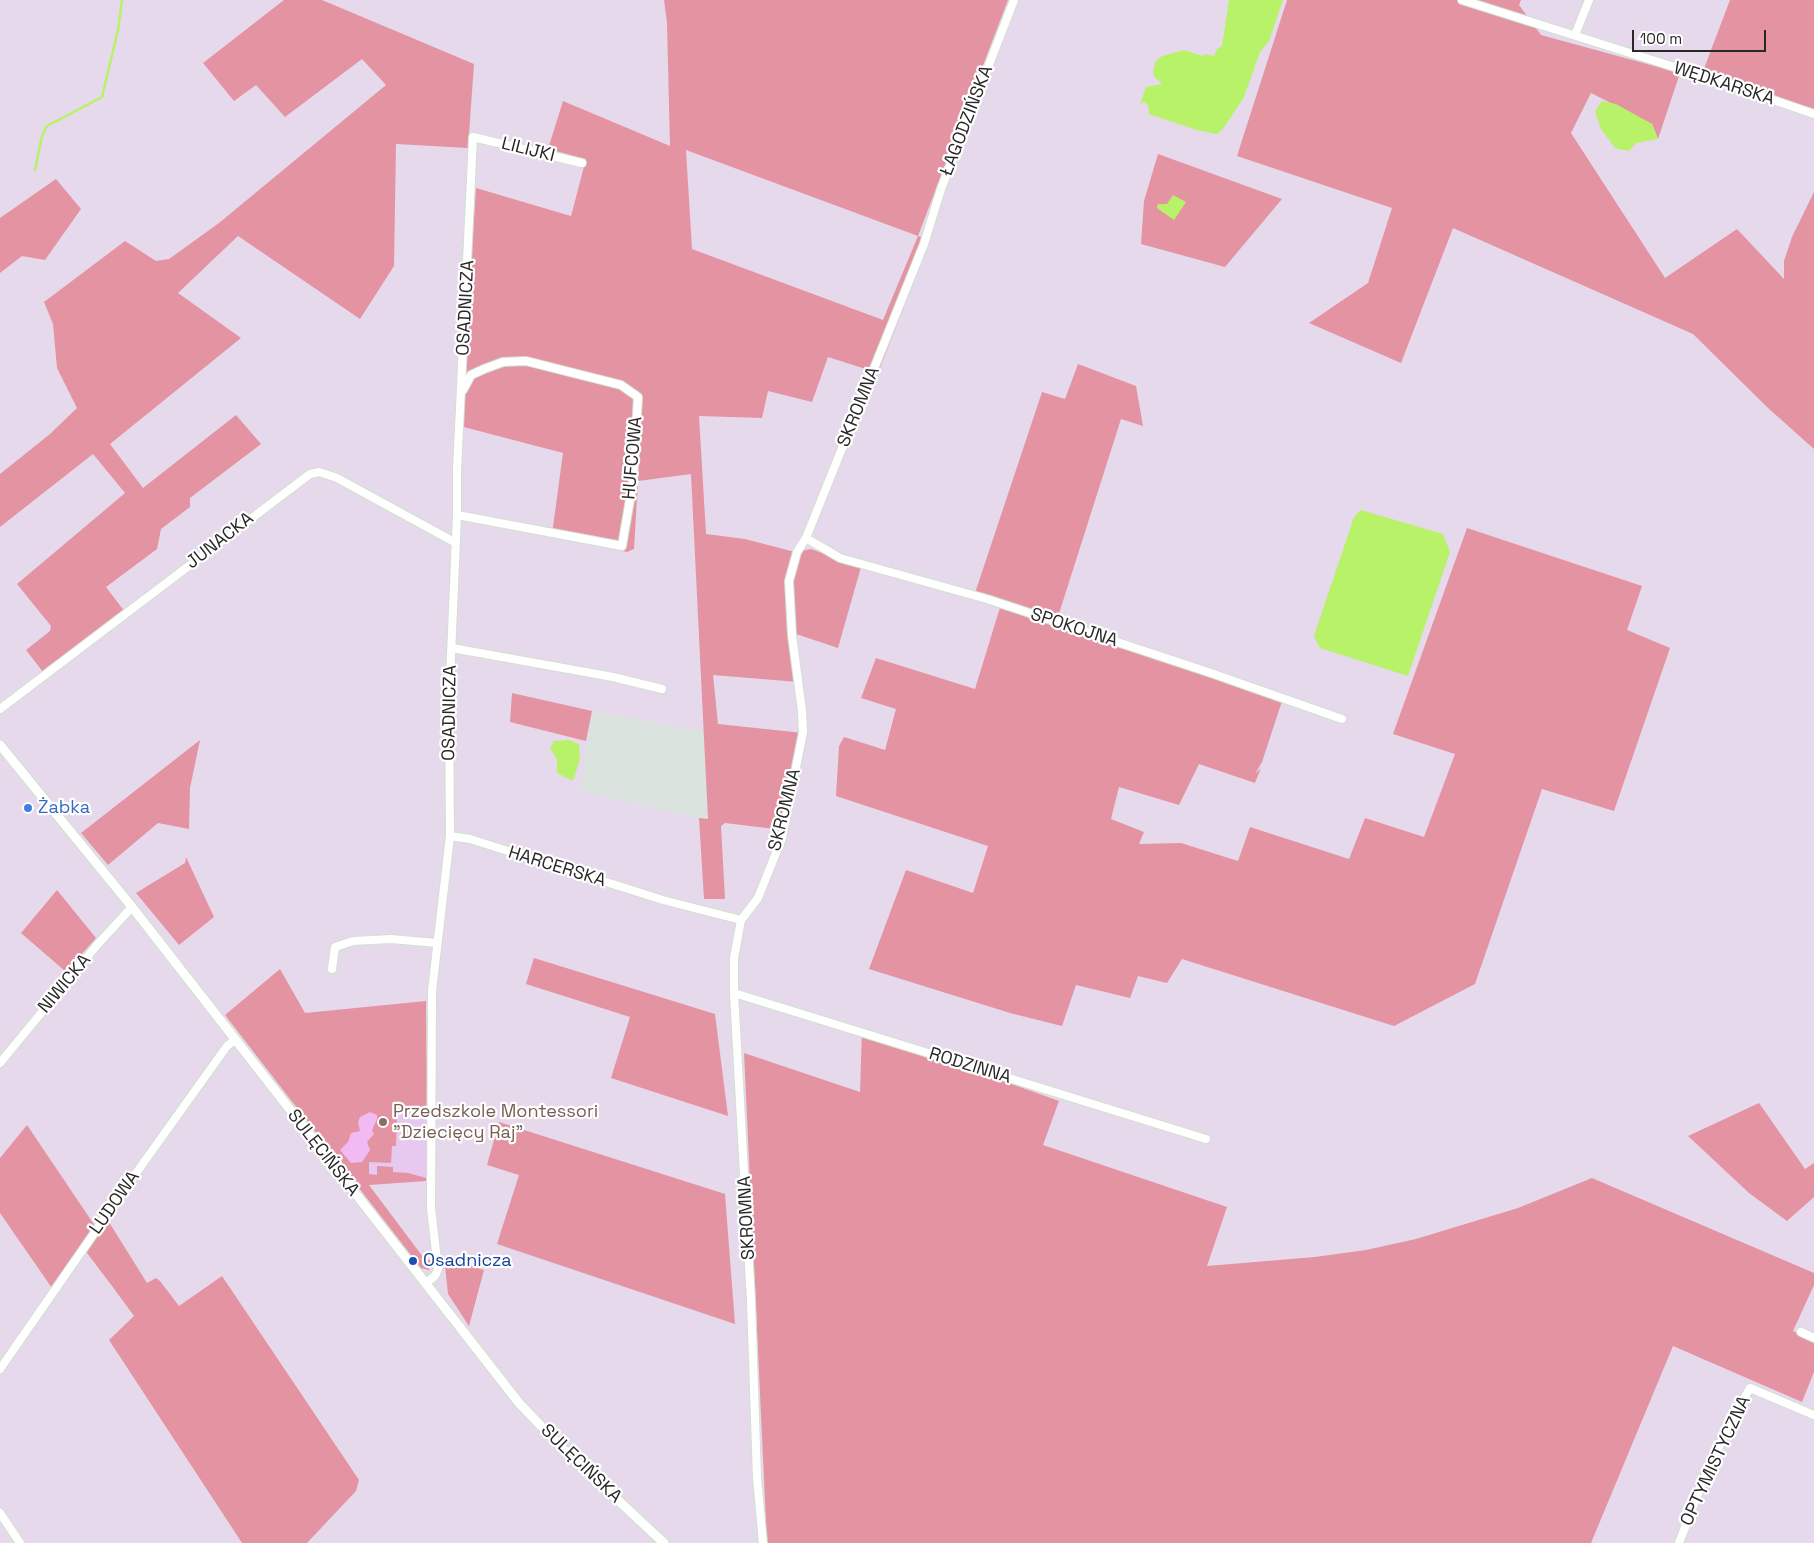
<!DOCTYPE html>
<html>
<head>
<meta charset="utf-8">
<style>
	body { margin:0 }
	#map { position:relative; width:1814px; height:1543px; overflow:hidden; background:#e6d9eb; font-family:"Space Grotesk",sans-serif }
	canvas { display:block }
	.scale { position:absolute; left:1632px; top:30px; width:134px; height:22px; box-sizing:border-box; border:2px solid #282828; border-top:0; padding-left:6px; font-size:15px; line-height:18px; white-space:nowrap; color:#282828; -webkit-text-stroke:4px #fff; paint-order:stroke }
</style>
</head>
<body>
<div id="map">
<canvas width="1814" height="1543"></canvas>
<div class="scale">100 m</div>
</div>
<script>
const context = document.querySelector('canvas').getContext('2d');
context.lineJoin = 'round';
function fill(path, color) {
  context.fillStyle = color;
  context.fill(path, 'evenodd');
}
function toPath(rows) {
  const path = new Path2D();
  for (const r of rows) {
    path.moveTo(r[0], r[1]);
    for (let i = 2; i < r.length; i += 2) path.lineTo(r[i], r[i + 1]);
  }
  return path;
}
function strokePath(path, color, width, dash) {
  context.strokeStyle = color;
  context.lineWidth = width;
  context.lineCap = dash ? 'butt' : 'round';
  context.setLineDash(dash || []);
  context.stroke(path);
}
function drawText(font, color, halo, rows, align = 'center') {
  context.font = font + ' "Space Grotesk",sans-serif';
  context.lineWidth = 4.5;
  context.setLineDash([]);
  context.textBaseline = 'middle';
  context.strokeStyle = halo;
  context.fillStyle = color;
  for (const [text, x, y, turn = 0] of rows) {
    context.save();
    context.translate(x, y);
    context.rotate((+turn || 0) * Math.PI / 180);
    context.textAlign = isNaN(turn) ? turn : align;
    if (halo) context.strokeText(text, 0, 0);
    context.fillText(text, 0, 0);
    context.restore();
  }
}
const industrial = toPath([
	[592,711,703,731,708,820,580,791]
]);
const education = toPath([
	[428,1056,426,1181,368,1185,327,1132]
]);
const green = toPath([
	[284,0,322,0,474,64,468,148,396,144,394,266,360,319,238,236,178,293,241,338,110,444,143,488,236,415,261,444,190,498,190,507,161,529,157,549,106,587,125,612,52,670,43,672,26,650,50,631,51,626,17,584,125,493,93,454,0,527,0,474,50,434,77,408,57,368,53,324,44,302,125,241,156,261,169,259,219,223,386,85,362,59,285,117,256,85,234,101,203,63],
	[664,0,1008,0,918,236,930,240,878,373,828,357,812,402,768,391,762,418,699,416,706,534,745,539,795,552,811,549,861,567,838,648,793,633,798,682,713,675,718,724,803,733,783,830,725,823,721,826,725,899,704,899,699,818,708,819,691,474,638,481,634,549,627,552,552,534,563,453,460,426,476,188,571,216,586,159,548,149,563,101,670,146,667,23],
	[686,150,918,236,883,320,692,249],
	[1287,0,1521,0,1519,5,1541,35,1680,73,1658,139,1652,124,1591,93,1571,133,1665,278,1737,229,1784,279,1784,261,1792,237,1814,192,1814,449,1768,408,1693,334,1453,228,1401,363,1309,323,1368,283,1392,208,1237,156],
	[1730,0,1814,0,1814,115,1703,80,1705,66],
	[1158,154,1282,199,1225,267,1141,244,1144,201],
	[56,179,81,209,45,260,22,256,0,273,0,218],
	[1078,364,1136,386,1143,426,1121,419,1056,623,1283,698,1262,762,1255,774,1261,768,1255,783,1199,764,1179,805,1119,787,1111,819,1144,832,1139,844,1181,843,1238,861,1250,827,1349,859,1365,818,1424,837,1455,754,1393,734,1467,528,1642,586,1627,630,1670,648,1614,811,1542,789,1475,984,1394,1026,1182,959,1167,983,1138,976,1130,998,1076,985,1062,1026,1010,1013,869,969,906,870,973,893,988,846,836,796,839,746,844,737,885,750,896,709,861,698,876,658,975,689,1002,601,975,593,1042,392,1065,399],
	[512,693,592,711,586,741,510,722],
	[200,740,190,788,189,829,158,823,108,865,81,833],
	[186,857,214,917,179,945,136,893,185,863],
	[57,890,96,938,66,972,21,933],
	[534,958,715,1014,728,1116,611,1078,630,1017,526,984],
	[280,969,305,1013,426,1001,427,1112,419,1109,401,1109,397,1111,396,1146,392,1146,391,1163,369,1162,369,1174,377,1175,377,1166,393,1167,393,1172,408,1173,426,1178,426,1181,369,1185,426,1261,433,1259,429,1270,421,1268,225,1015],
	[862,1030,1059,1101,1043,1145,1227,1207,1207,1266,1315,1257,1366,1250,1416,1239,1518,1208,1592,1178,1814,1273,1814,1285,1793,1331,1814,1341,1814,1372,1802,1402,1673,1346,1591,1543,767,1543,744,1053,860,1092],
	[1759,1103,1805,1169,1814,1163,1814,1197,1787,1221,1749,1193,1688,1136],
	[499,1122,725,1194,735,1324,497,1244,519,1175,487,1165],
	[27,1125,95,1226,107,1219,147,1283,156,1278,160,1281,179,1306,222,1276,359,1480,356,1491,307,1543,242,1543,109,1340,134,1316,112,1286,84,1249,54,1291,0,1213,0,1158],
	[440,1255,484,1270,469,1326,448,1294,445,1266,442,1265]
]);
const sand = toPath([
	[370,1112,377,1115,377,1119,372,1130,374,1134,367,1142,370,1150,362,1162,351,1163,340,1150,348,1142,351,1133,360,1131,358,1122,360,1117]
]);
const water = toPath([
	[1229,0,1283,0,1269,41,1260,52,1244,97,1223,129,1217,134,1197,130,1149,114,1148,105,1145,102,1140,104,1146,87,1162,84,1153,75,1155,62,1162,56,1184,50,1203,56,1206,54,1214,56,1217,49,1222,46],
	[1602,101,1616,104,1652,124,1658,139,1636,143,1629,151,1615,148,1601,129,1595,111],
	[1173,195,1186,202,1174,220,1157,208,1158,204,1167,204],
	[1361,510,1443,534,1450,552,1408,676,1320,648,1314,636,1354,517],
	[569,740,579,744,580,759,573,781,557,773,557,759,550,749,554,741]
]);
const stream = toPath([
	[35,170,42,136,47,126,102,97,118,30,122,0]
]);
const minor = toPath([
	[1462,0,1709,78,1814,114],
	[1575,35,1589,0],
	[457,515,622,546,633,482,638,397,621,385,526,361,503,362,484,369,471,375,463,390],
	[806,538,840,558,987,599,1211,673,1342,719],
	[452,648,613,677,662,689],
	[0,709,310,474,319,472,337,478,456,543],
	[450,836,470,839,663,900,741,920],
	[332,969,335,947,353,941,391,939,437,943],
	[734,993,1206,1139],
	[0,1063,97,945,132,907],
	[426,1283,435,1276,438,1269,431,1208,432,991,450,836,449,702,457,515,457,470,473,137,582,163],
	[1801,1332,1814,1338],
	[0,1369,129,1183,227,1046,235,1040],
	[0,1513,20,1543],
	[763,1543,757,1478,751,1300,734,993,734,958,741,920,758,898,782,838,803,732,802,711,792,635,789,581,797,552,806,538,924,244,941,189,1014,0],
	[1679,1543,1702,1483,1733,1417,1750,1388,1814,1415]
]);
const tertiary = toPath([
	[0,745,132,907,519,1403,564,1450,664,1543]
]);
const markers = [
	[28,808,5,"#3f7fe0"],
	[383,1122,5,"#8d6e63"],
	[413,1261,5,"#1a4fb4"]
];
const streetNames = [
	["WĘDKARSKA",1724,84,18],
	["ŁAGODZIŃSKA",967,121,-69],
	["LILIJKI",528,150,14],
	["OSADNICZA",466,308,-87],
	["SKROMNA",859,407,-68],
	["HUFCOWA",633,458,-85],
	["JUNACKA",220,541,-38],
	["SPOKOJNA",1074,628,18],
	["OSADNICZA",450,713,-89],
	["SKROMNA",785,810,-76],
	["HARCERSKA",557,867,17],
	["NIWICKA",65,984,-50],
	["RODZINNA",970,1066,17],
	["SULĘCIŃSKA",323,1153,52],
	["LUDOWA",115,1203,-55],
	["SKROMNA",747,1218,-93],
	["OPTYMISTYCZNA",1716,1461,-65],
	["SULĘCIŃSKA",581,1464,44]
];
const shopNames = [
	["Żabka",38,808]
];
const educationNames = [
	["Przedszkole Montessori",393,1112],
	["\"Dziecięcy Raj\"",393,1133]
];
const transitNames = [
	["Osadnicza",423,1261]
];
fill(industrial, '#dae3de');
fill(education, '#e7c8ee');
fill(green, '#e493a3');
fill(sand, '#f2baf2');
fill(water, '#b8f268');
strokePath(stream, '#b8f268', 2.5);
strokePath(minor, '#cfe2cf', 10);
strokePath(tertiary, '#cfe2cf', 11);
strokePath(minor, '#fff', 8);
strokePath(tertiary, '#fff', 9);
for (const [x, y, r, color] of markers) {
  const dot = new Path2D();
  dot.arc(x, y, r, 0, 2 * Math.PI);
  context.fillStyle = color;
  context.fill(dot);
  strokePath(dot, '#fff', 2);
}
drawText('18px', '#282828', '#fff', streetNames);
drawText('18px', '#366cbe', '#fff', shopNames, 'left');
drawText('18px', '#785e54', '#fff', educationNames, 'left');
drawText('18px', '#164399', '#fff', transitNames, 'left');
</script>
</body>
</html>
